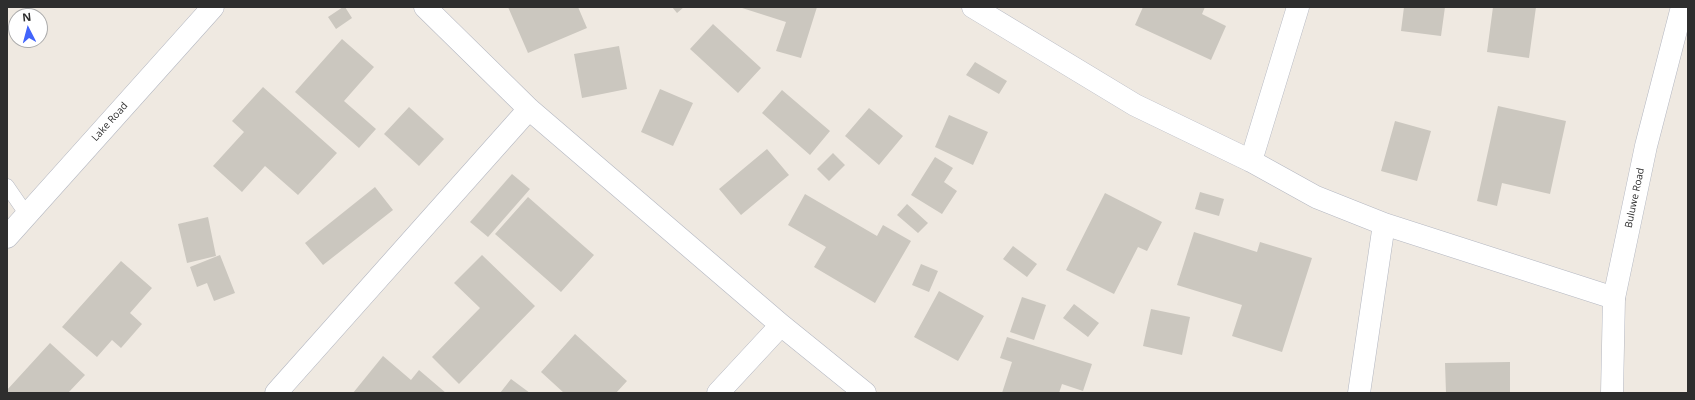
<!DOCTYPE html>
<html>
<head>
<meta charset="utf-8">
<style>
	body { margin:0 }
	#map { position:relative; width:1695px; height:400px; overflow:hidden; background:#efe9e1; font-family:"Open Sans",sans-serif }
	canvas { display:block }
	.frame { position:absolute; inset:0; border:8px solid #2e2e2e; pointer-events:none }
	.north { position:absolute; left:8px; top:8px; width:40px; height:40px; box-sizing:border-box; background:#fff; border:1px solid #ababab; border-radius:50%; rotate:354deg; font-size:11px; font-weight:700; line-height:16px; text-align:center; color:#2e2e2e }
	.north::after { content:''; display:block; margin:auto; width:14px; height:18px; background:#4264fb; clip-path:polygon(50% 0,100% 100%,50% 72%,0 100%) }
</style>
</head>
<body>
<div id="map">
<canvas width="1695" height="400"></canvas>
<div class="frame"></div>
<div class="north">N</div>
</div>
<script>
const context = document.querySelector('canvas').getContext('2d');
context.lineJoin = 'round';
function fill(path, color) {
  context.fillStyle = color;
  context.fill(path, 'evenodd');
}
function toPath(rows) {
  const path = new Path2D();
  for (const r of rows) {
    path.moveTo(r[0], r[1]);
    for (let i = 2; i < r.length; i += 2) path.lineTo(r[i], r[i + 1]);
  }
  return path;
}
function strokePath(path, color, width, dash) {
  context.strokeStyle = color;
  context.lineWidth = width;
  context.lineCap = dash ? 'butt' : 'round';
  context.setLineDash(dash || []);
  context.stroke(path);
}
function drawText(font, color, halo, rows, align = 'center') {
  context.font = font + ' "Open Sans",sans-serif';
  context.lineWidth = 4;
  context.setLineDash([]);
  context.textBaseline = 'middle';
  context.strokeStyle = halo;
  context.fillStyle = color;
  for (const [text, x, y, turn = 0] of rows) {
    context.save();
    context.translate(x, y);
    context.rotate((+turn || 0) * Math.PI / 180);
    context.textAlign = isNaN(turn) ? turn : align;
    if (halo) context.strokeText(text, 0, 0);
    context.fillText(text, 0, 0);
    context.restore();
  }
}
const building = toPath([
	[343,7,345,7,352,18,336,29,328,17],
	[508,7,578,7,587,28,528,53],
	[672,7,684,7,677,13],
	[739,7,817,7,801,58,776,51,786,22],
	[1143,7,1205,7,1202,14,1226,26,1211,60,1135,25],
	[1404,7,1445,7,1441,36,1401,31],
	[1493,7,1536,7,1529,58,1487,52],
	[713,24,761,68,738,93,690,49],
	[342,39,374,67,344,101,376,129,359,148,295,92],
	[619,46,627,89,582,98,574,54],
	[975,62,1007,81,999,94,966,75],
	[263,87,337,153,298,195,265,166,242,192,213,166,244,132,232,121],
	[660,89,693,103,673,146,641,132],
	[782,90,830,131,810,155,762,113],
	[1498,106,1566,121,1550,194,1502,183,1497,206,1477,201],
	[409,107,444,139,419,166,384,134],
	[869,108,903,136,879,165,845,136],
	[949,115,988,132,973,165,935,147],
	[1395,121,1431,131,1417,181,1381,171],
	[767,149,789,175,741,215,719,189],
	[833,153,845,165,829,181,817,169],
	[935,157,953,168,944,182,957,191,942,214,911,195],
	[512,174,530,189,488,237,470,222],
	[375,187,393,210,323,265,305,243],
	[1200,192,1224,199,1219,216,1195,209],
	[1105,193,1162,222,1147,251,1138,247,1114,294,1066,270],
	[805,194,877,236,883,225,911,241,875,303,814,267,826,247,788,225],
	[528,197,594,255,561,292,495,234],
	[907,204,928,223,918,233,897,215],
	[208,217,216,256,187,263,178,224],
	[1194,232,1257,252,1260,242,1312,258,1282,352,1232,336,1242,305,1177,285],
	[1013,246,1037,264,1027,277,1003,259],
	[220,255,235,293,214,301,207,283,197,287,190,267],
	[482,255,535,306,459,384,432,357,480,308,454,283],
	[121,261,152,288,130,313,142,324,121,348,112,340,97,357,62,327],
	[921,264,938,271,929,292,912,285],
	[939,291,984,316,958,361,914,337],
	[1022,297,1046,305,1034,340,1010,332],
	[1074,304,1099,323,1088,337,1063,318],
	[1151,309,1190,317,1182,355,1143,346],
	[575,334,627,381,616,393,564,393,541,372],
	[1007,337,1092,364,1083,391,1062,384,1059,393,1002,393,1012,362,1000,358],
	[50,343,85,375,68,393,7,393,7,390],
	[383,356,411,380,419,370,446,393,353,393],
	[1510,362,1510,392,1446,393,1445,363],
	[511,379,530,393,500,393]
]);
const lane = toPath([
	[7,186,27,215]
]);
const street = toPath([
	[425,7,529,109,781,325,865,393],
	[973,7,1135,105,1251,161,1316,197,1384,224,1614,298],
	[1251,161,1298,7],
	[276,393,529,109],
	[718,393,781,325],
	[1359,393,1384,224]
]);
const secondary = toPath([
	[7,237,213,7],
	[1612,393,1614,298,1646,146,1682,7]
]);
const streetNames = [
	["Lake Road",110,122,-48],
	["Buluwe Road",1635,198,-78]
];
fill(building, '#cbc7bf');
strokePath(lane, '#b4b7c1', 15);
strokePath(street, '#b4b7c1', 23);
strokePath(secondary, '#b4b7c1', 23);
strokePath(lane, '#fff', 14);
strokePath(street, '#fff', 22);
strokePath(secondary, '#fff', 22);
drawText('10px', '#2e2e2e', '#fff', streetNames);
</script>
</body>
</html>
